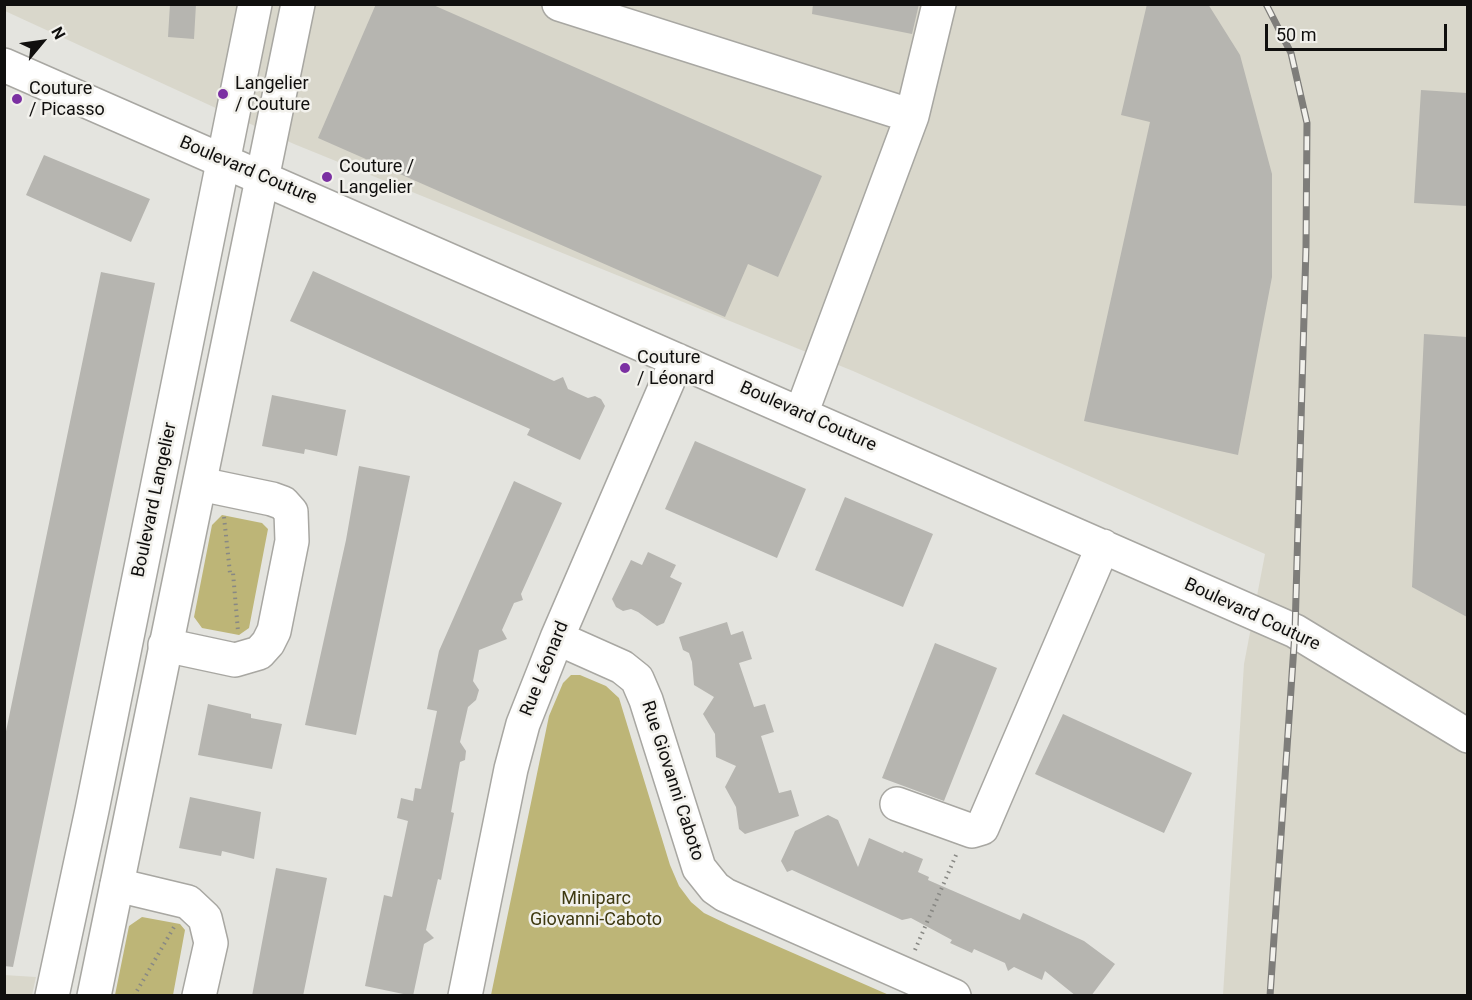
<!DOCTYPE html>
<html>
<head>
<meta charset="utf-8">
<style>
	body { margin:0 }
	#map { position:relative; width:1472px; height:1000px; overflow:hidden; background:#e4e4df; font-family:Roboto,sans-serif }
	canvas { display:block }
	.frame { position:absolute; inset:0; border:6px solid #100f0e; pointer-events:none }
	.north { position:absolute; left:12px; top:12px; width:60px; height:60px; -webkit-text-stroke:4px #f2f1ec; paint-order:stroke; rotate:61deg; font-size:16px; font-weight:700; line-height:24px; text-align:center; color:#100f0e }
	.north::after { content:''; display:block; margin:auto; width:21px; height:27px; background:#100f0e; clip-path:polygon(50% 0,100% 100%,50% 72%,0 100%) }
	.scale { position:absolute; left:1265px; top:24px; width:182px; height:27px; box-sizing:border-box; border:3px solid #100f0e; border-top:0; padding-left:8px; font-size:18px; line-height:21px; white-space:nowrap; color:#100f0e; -webkit-text-stroke:4px #f2f1ec; paint-order:stroke }
</style>
</head>
<body>
<div id="map">
<canvas width="1472" height="1000"></canvas>
<div class="frame"></div>
<div class="north">N</div>
<div class="scale">50 m</div>
</div>
<script>
const context = document.querySelector('canvas').getContext('2d');
context.lineJoin = 'round';
function fill(path, color) {
  context.fillStyle = color;
  context.fill(path, 'evenodd');
}
function toPath(rows) {
  const path = new Path2D();
  for (const r of rows) {
    path.moveTo(r[0], r[1]);
    for (let i = 2; i < r.length; i += 2) path.lineTo(r[i], r[i + 1]);
  }
  return path;
}
function strokePath(path, color, width, dash) {
  context.strokeStyle = color;
  context.lineWidth = width;
  context.lineCap = dash ? 'butt' : 'round';
  context.setLineDash(dash || []);
  context.stroke(path);
}
function drawText(font, color, halo, rows, align = 'center') {
  context.font = font + ' Roboto,sans-serif';
  context.lineWidth = 5;
  context.setLineDash([]);
  context.textBaseline = 'middle';
  context.strokeStyle = halo;
  context.fillStyle = color;
  for (const [text, x, y, turn = 0] of rows) {
    context.save();
    context.translate(x, y);
    context.rotate((+turn || 0) * Math.PI / 180);
    context.textAlign = isNaN(turn) ? turn : align;
    if (halo) context.strokeText(text, 0, 0);
    context.fillText(text, 0, 0);
    context.restore();
  }
}
const built = toPath([
	[5,4,1467,5,1467,995,1223,995,1244,664,1265,554,853,371,294,144,5,11],
	[4,975,36,977,32,995,5,995]
]);
const green = toPath([
	[222,515,262,523,268,529,249,628,239,635,202,628,194,617,212,525],
	[571,675,580,675,606,686,619,698,670,865,679,886,691,902,704,913,729,925,889,995,491,995,549,716,563,683],
	[142,917,180,924,185,930,173,995,115,995,129,926]
]);
const building = toPath([
	[170,4,196,4,194,39,168,37],
	[376,4,431,4,822,176,778,277,748,264,725,317,318,138],
	[813,4,919,4,912,34,812,14],
	[1147,4,1208,4,1240,55,1272,174,1272,277,1238,455,1084,421,1150,122,1121,115],
	[1421,90,1467,93,1467,206,1414,203],
	[44,155,150,199,131,242,26,195],
	[313,271,554,381,563,377,568,389,588,398,595,396,601,399,605,406,580,460,527,435,530,429,290,321],
	[101,272,155,283,13,967,4,966,4,741],
	[1424,334,1467,337,1467,617,1412,587],
	[272,395,346,410,337,456,305,449,304,454,262,446],
	[695,441,806,489,777,558,665,509],
	[359,466,410,476,356,735,305,725,346,540],
	[514,481,562,503,521,594,523,600,514,603,502,630,507,639,479,650,473,681,479,690,476,700,468,707,460,742,466,751,465,760,460,762,451,812,454,813,441,880,438,879,426,930,434,938,424,944,413,996,365,986,384,895,392,897,408,821,397,818,401,798,413,801,415,788,421,789,437,711,427,709,439,651],
	[845,497,933,534,903,607,815,570],
	[648,552,676,565,670,577,682,583,664,623,657,626,638,612,631,609,623,611,616,607,612,599,631,560,642,565],
	[727,622,731,635,743,631,752,659,739,663,754,707,765,704,774,732,761,736,779,793,791,790,799,816,745,834,739,829,736,807,725,787,736,766,716,757,715,734,703,714,714,697,694,685,692,662,689,653,683,650,679,637],
	[935,643,997,668,944,801,882,778],
	[208,704,251,714,251,718,282,724,272,769,198,755],
	[1063,714,1192,773,1164,833,1035,774],
	[190,797,261,812,254,859,222,851,221,856,179,848],
	[828,815,838,820,858,867,869,838,903,853,904,851,923,859,918,872,929,877,928,880,1020,920,1023,913,1084,941,1115,964,1091,996,1076,996,1045,971,1042,980,1014,967,1008,971,1005,963,974,949,972,953,950,943,952,940,911,918,902,920,792,870,787,872,781,861,795,831],
	[276,868,327,878,303,996,252,996]
]);
const path = toPath([
	[224,517,230,573,233,573,238,631],
	[915,950,956,855],
	[134,996,174,927]
]);
const minor = toPath([
	[559,4,912,116,939,4],
	[4,65,1295,631,1468,736],
	[801,414,912,116],
	[557,638,622,667,637,679,646,700,699,868,715,888,725,895,954,996],
	[165,645,235,660,259,653,268,643,274,631,292,541,291,512,283,503,272,499,200,484],
	[897,804,972,831,982,828,1103,546],
	[117,885,188,902,205,918,211,943,199,996],
	[465,996,511,769,523,724,557,638,677,360]
]);
const major = toPath([
	[52,996,92,810,255,4],
	[94,996,298,4]
]);
const rail = toPath([
	[1266,4,1291,53,1307,123,1306,247,1295,631,1270,996]
]);
const markers = [
	[223,94,6,"#7b30a2"],
	[17,99,6,"#7b30a2"],
	[327,177,6,"#7b30a2"],
	[625,368,6,"#7b30a2"]
];
const poiNames = [
	["Langelier",235,84],
	["/ Couture",235,105],
	["Couture",29,89],
	["/ Picasso",29,110],
	["Couture /",339,167],
	["Langelier",339,188],
	["Couture",637,358],
	["/ Léonard",637,379]
];
const streetNames = [
	["Boulevard Couture",248,171,23],
	["Boulevard Couture",808,417,24],
	["Boulevard Langelier",155,500,-78],
	["Boulevard Couture",1252,615,25],
	["Rue Léonard",545,669,-68],
	["Rue Giovanni Caboto",672,781,72]
];
const parkNames = [
	["Miniparc",596,899],
	["Giovanni-Caboto",596,920]
];
fill(built, '#d9d7cb');
fill(green, '#bdb577');
fill(building, '#b6b5b0');
strokePath(minor, '#a8a7a2', 36);
strokePath(major, '#a8a7a2', 36);
strokePath(path, '#888884', 4, [1.5, 4.5]);
strokePath(minor, '#fff', 33);
strokePath(major, '#fff', 33);
strokePath(rail, '#7e7d7a', 7);
strokePath(rail, '#f2f1ec', 4.5, [14]);
for (const [x, y, r, color] of markers) {
  const dot = new Path2D();
  dot.arc(x, y, r, 0, 2 * Math.PI);
  context.fillStyle = color;
  context.fill(dot);
  strokePath(dot, '#f2f1ec', 2);
}
drawText('18px', '#100f0e', '#f2f1ec', poiNames, 'left');
drawText('18px', '#100f0e', '#f2f1ec', streetNames);
drawText('18px', '#3e3910', '#f2f1ec', parkNames);
</script>
</body>
</html>
